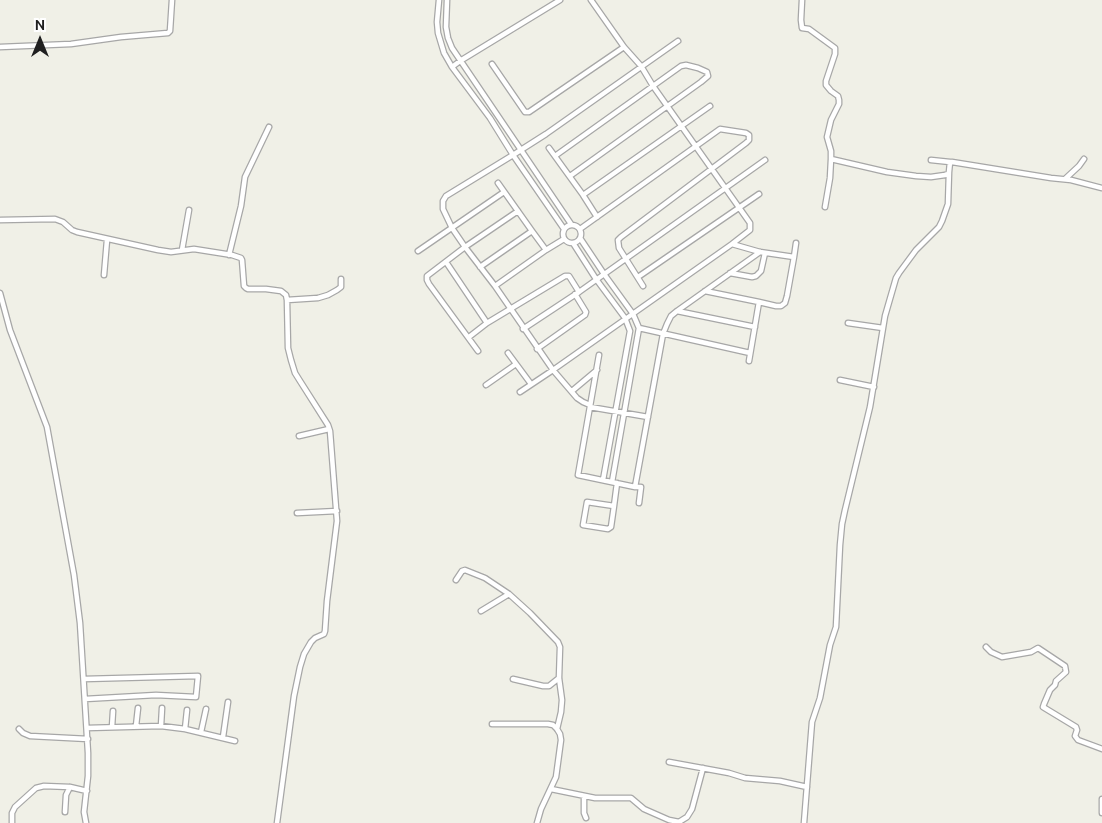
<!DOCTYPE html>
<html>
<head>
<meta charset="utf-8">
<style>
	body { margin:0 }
	#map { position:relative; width:1102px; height:823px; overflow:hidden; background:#f0f0e7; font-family:Ubuntu,sans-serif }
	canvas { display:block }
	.north { position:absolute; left:15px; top:15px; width:50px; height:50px; -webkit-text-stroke:4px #fff; paint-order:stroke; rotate:0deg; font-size:14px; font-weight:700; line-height:20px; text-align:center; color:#202020 }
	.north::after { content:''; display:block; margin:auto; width:18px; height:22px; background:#202020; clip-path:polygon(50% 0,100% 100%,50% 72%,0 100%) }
</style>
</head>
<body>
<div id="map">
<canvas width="1102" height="823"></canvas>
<div class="north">N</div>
</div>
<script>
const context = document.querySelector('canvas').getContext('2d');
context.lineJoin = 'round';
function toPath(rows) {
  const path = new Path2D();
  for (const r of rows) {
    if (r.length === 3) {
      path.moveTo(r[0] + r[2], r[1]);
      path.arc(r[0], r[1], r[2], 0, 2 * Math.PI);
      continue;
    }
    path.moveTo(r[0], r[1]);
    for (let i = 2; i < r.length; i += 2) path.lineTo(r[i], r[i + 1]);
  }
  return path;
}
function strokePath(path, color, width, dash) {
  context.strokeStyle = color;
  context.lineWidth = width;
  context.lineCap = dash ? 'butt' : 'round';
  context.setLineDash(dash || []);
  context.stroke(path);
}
const street = toPath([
	[439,0,437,22,438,33,444,53,452,67,490,118,513,155,564,229],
	[447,0,446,27,448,38,452,48,571,224],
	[591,0,624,47,641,66,653,86,750,223,750,230,732,244,760,252,794,257],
	[802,0,801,20,802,28,809,29,835,48,835,54,826,81,826,85,831,91,838,96,839,100,839,104,831,120,827,137,831,151,831,159,887,172,916,176,931,177,945,175,948,174,949,172,950,162,952,162,1051,178,1071,180,1102,188],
	[678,41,546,134,513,155,446,196,443,201,443,209,452,228,465,247,495,286,553,370,732,244],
	[0,47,71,44,121,37,168,33,170,31,172,0],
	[492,64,525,112,529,112,624,47],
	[452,67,460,61,560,0],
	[549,148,583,195,597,217],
	[555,156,681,66,686,65,698,68,707,72,708,76,701,82,570,176],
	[931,160,950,162],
	[1065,179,1079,166,1084,159],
	[498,183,532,231,546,250],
	[583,195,710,106],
	[825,207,830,178,831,159],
	[0,220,55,219,63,222,72,230,77,232,158,250,171,252,194,249,232,255,241,258,242,260,244,286,246,288,248,289,266,289,281,291,286,295,287,300,288,348,291,360,295,373,300,381,328,425,330,431,337,521,327,601,325,631,324,634,315,638,311,642,304,654,300,667,294,696,277,823],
	[572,234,9],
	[580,229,720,129,746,133,749,135,749,140,746,143,621,237,618,240,619,248,643,286],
	[580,238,604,274,633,314,639,328,612,482],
	[573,243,596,279,625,318,630,331,603,480],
	[182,250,189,210],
	[418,251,504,192],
	[229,255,241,206,245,177,269,127],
	[446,262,487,323],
	[480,267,532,231],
	[730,273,752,277,756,276,761,271,765,253],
	[104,275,107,240],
	[638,277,759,194],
	[495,286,546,250,564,239],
	[705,291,759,302,776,306,781,306,785,303,787,296,794,257,796,243],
	[0,293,10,330,47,427,74,575,80,623,88,753,88,776,84,812,86,823],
	[287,300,318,298,328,295,337,290,341,287,341,279],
	[677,311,755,327],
	[848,323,883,328],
	[639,328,750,353],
	[523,329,579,292,765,160],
	[469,337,487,323,565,276,569,276,579,292],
	[537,349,585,315,586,312,575,294],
	[478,351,429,284,427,280,427,276,465,247,518,211],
	[508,353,531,384],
	[599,355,578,475,635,487,663,334,667,324,671,316,677,311,760,252],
	[749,361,759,302],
	[840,380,874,387],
	[486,385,516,364],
	[572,391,597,370],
	[520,392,553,370,577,398,583,402,590,405,590,407,648,417],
	[299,436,329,429],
	[635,487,641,487,639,503],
	[614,506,587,502,583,525,608,529,611,527,614,506,617,483],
	[297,513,337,511],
	[456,580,462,571,465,570,485,578,509,594,530,613,558,642,560,647,559,678,562,700,561,712,557,729],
	[481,611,509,594],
	[986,647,991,652,1002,657,1031,652,1038,648,1065,666,1066,672,1056,681,1055,685,1050,690,1044,704,1043,707,1076,727,1077,730,1075,736,1078,740,1102,749],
	[84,679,198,676,196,697,156,695,85,699],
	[513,679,543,686,549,686,559,678],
	[492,724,548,724,553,725,557,729,560,734,561,740,556,777,541,809,537,823],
	[136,726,138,708],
	[161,726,162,708],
	[112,727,113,711],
	[87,728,161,726,185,729,235,741],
	[19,729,23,733,30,736,88,739],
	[185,729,187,710],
	[201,732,206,709],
	[223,737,228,702],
	[669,762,729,773,745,778,780,781,807,787],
	[551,789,595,798,631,798,644,809,669,820,679,822,687,817,692,809,703,768],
	[584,796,584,813,586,818],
	[1102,799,1102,813],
	[65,812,66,795,70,787],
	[12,823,12,813,15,807,36,788,44,786,70,787,87,791],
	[804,823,812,722,820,698,830,645,836,627,840,545,842,524,845,510,870,407,885,316,896,278,899,273,916,250,939,227,942,221,948,204,949,172]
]);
strokePath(street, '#a7a7a7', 7);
strokePath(street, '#fff', 4.5);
</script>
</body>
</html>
